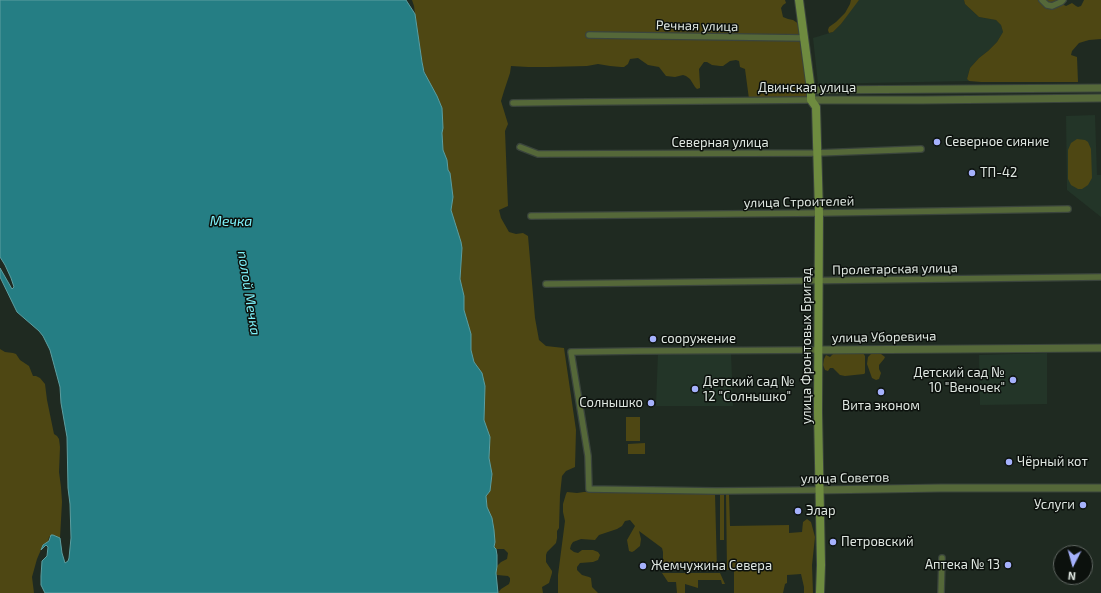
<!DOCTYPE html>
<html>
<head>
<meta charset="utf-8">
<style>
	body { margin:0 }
	#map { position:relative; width:1101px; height:593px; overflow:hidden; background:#1f2a21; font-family:"Exo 2",sans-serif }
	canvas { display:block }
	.north { position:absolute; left:1053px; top:545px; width:40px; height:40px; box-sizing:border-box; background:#0c110d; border:1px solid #606762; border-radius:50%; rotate:186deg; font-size:11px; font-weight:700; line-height:16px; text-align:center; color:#dfe7e1 }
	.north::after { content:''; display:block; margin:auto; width:14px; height:18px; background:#a5b1fc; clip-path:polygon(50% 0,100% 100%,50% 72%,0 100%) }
</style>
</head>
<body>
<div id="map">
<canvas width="1101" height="593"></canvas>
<div class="north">N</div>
</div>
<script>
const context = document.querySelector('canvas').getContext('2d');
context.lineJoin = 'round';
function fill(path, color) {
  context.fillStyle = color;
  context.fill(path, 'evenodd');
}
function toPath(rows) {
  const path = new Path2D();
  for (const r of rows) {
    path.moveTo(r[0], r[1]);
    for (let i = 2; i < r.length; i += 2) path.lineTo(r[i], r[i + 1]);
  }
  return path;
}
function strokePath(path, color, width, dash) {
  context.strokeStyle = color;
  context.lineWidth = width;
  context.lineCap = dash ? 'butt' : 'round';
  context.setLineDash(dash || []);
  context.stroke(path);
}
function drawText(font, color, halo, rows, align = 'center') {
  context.font = font + ' "Exo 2",sans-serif';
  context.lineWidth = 3;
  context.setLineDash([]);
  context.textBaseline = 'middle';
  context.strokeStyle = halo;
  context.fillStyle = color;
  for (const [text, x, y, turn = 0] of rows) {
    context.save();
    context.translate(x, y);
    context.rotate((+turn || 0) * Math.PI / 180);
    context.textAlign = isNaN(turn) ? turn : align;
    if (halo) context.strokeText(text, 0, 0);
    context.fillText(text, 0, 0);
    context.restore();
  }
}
const built = toPath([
	[859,0,964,0,965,4,979,17,996,20,1001,25,1003,32,997,42,988,51,979,58,970,68,967,79,969,81,818,84,813,38,833,32,841,24,852,7],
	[1095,115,1097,175,1101,175,1101,217,1067,190,1066,116],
	[731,352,733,406,656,406,658,353],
	[1047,353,1047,404,980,405,979,355]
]);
const green = toPath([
	[412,0,785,0,786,3,783,5,781,8,783,17,788,19,793,20,802,26,809,97,749,99,745,69,740,67,739,61,736,60,730,61,723,66,720,66,712,65,707,62,704,62,699,69,700,85,700,88,697,89,695,87,690,79,686,76,683,75,675,77,666,76,659,67,648,65,638,58,630,59,628,64,624,67,621,67,610,66,598,64,587,66,548,67,528,67,511,66,510,73,504,91,501,101,508,124,505,131,508,206,499,210,501,218,509,232,516,234,523,233,528,236,535,318,539,340,546,346,564,348,576,430,575,467,566,471,562,476,560,495,559,528,557,531,557,538,556,543,547,552,546,555,546,562,552,571,552,573,549,583,542,587,543,593,498,593,501,589,509,584,510,581,510,578,508,576,497,575,496,573,497,566,501,562,507,559,508,553,504,549,496,549,494,548,495,542,493,521,487,507,486,496,490,491,492,474,489,458,490,437,484,420,485,386,483,378,482,373,474,362,471,350,471,334,464,310,464,296,460,279,462,248,451,210,453,197,450,173,448,170,447,160,443,150,442,133,443,128,442,108,437,96,428,81,423,67,415,14,414,6],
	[851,0,859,0,841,24,833,32,829,33,828,30,829,27,836,22,845,13,850,4],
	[964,0,1061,0,1061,4,1064,5,1066,6,1072,3,1076,6,1078,7,1081,6,1084,0,1101,0,1101,39,1089,40,1079,43,1072,51,1071,55,1077,57,1078,82,981,82,969,81,967,79,970,68,979,58,988,51,997,42,1003,32,1001,25,996,20,979,17,965,4],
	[1077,139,1085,140,1088,142,1091,149,1092,178,1088,185,1082,189,1078,189,1071,185,1068,179,1068,150,1071,143],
	[0,349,5,352,13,353,16,354,20,360,29,366,33,376,36,376,40,378,45,384,47,400,54,434,57,436,59,439,60,447,59,472,61,487,62,502,60,538,53,535,49,537,48,542,43,545,37,559,32,577,34,593,0,593],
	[836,353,863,353,865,356,865,373,864,374,845,376,840,375,833,368,830,368,828,371,825,370,823,365,824,359,826,355,830,357,833,354],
	[871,354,881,354,885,357,884,359,879,365,879,369,881,373,879,379,876,380,872,378,867,364,868,357],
	[626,417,640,417,640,441,626,441],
	[645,443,645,454,628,454,628,444],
	[636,490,638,493,715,494,717,570,663,570,663,552,662,548,639,531,641,539,640,546,634,551,632,552,629,551,627,540,635,526,630,520,625,521,622,526,617,529,599,535,595,540,581,539,573,542,571,545,570,549,574,552,578,553,582,550,593,550,598,552,600,555,598,560,593,562,580,563,577,567,577,570,582,575,589,577,591,578,592,587,598,593,558,593,558,575,565,521,563,512,563,504,566,494,567,492,577,493,584,492],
	[720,494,724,494,724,540,720,540],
	[726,494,729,494,730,526,789,525,789,533,802,532,803,522,807,519,811,522,815,537,812,565,813,593,804,593,804,587,801,574,787,575,787,583,785,584,783,593,734,593,734,570,727,570],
	[662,573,720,573,725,584,722,584,721,580,698,580,698,588,685,584,685,593,677,593,676,582,668,582]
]);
const water = toPath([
	[0,0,406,0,415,14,422,62,424,72,437,96,442,108,443,128,442,133,443,150,447,160,448,170,450,173,453,197,451,210,461,242,462,248,460,279,464,296,464,310,471,334,471,350,474,362,482,373,485,386,484,420,490,437,489,458,492,474,490,491,486,496,487,507,492,518,494,530,495,542,494,547,496,549,497,555,497,566,496,573,498,593,45,593,41,585,41,576,42,561,47,556,48,547,46,545,41,550,43,545,49,541,51,535,53,535,60,538,62,553,65,563,68,561,69,558,71,538,70,504,68,488,67,437,61,403,60,387,50,350,43,336,39,331,17,312,0,277,0,268,12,289,14,287,11,278,5,265,0,257,0,0]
]);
const minor = toPath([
	[1042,0,1047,5,1052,6,1061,2,1063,0],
	[589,35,805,38],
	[513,103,587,102,811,100],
	[520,147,538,154,817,153,921,149],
	[531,216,819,213,1068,209],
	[546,284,1101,277],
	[819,350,639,351,571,352,588,456,589,489,716,491,819,490],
	[941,593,942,558]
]);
const tertiary = toPath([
	[811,90,1101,88],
	[811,100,923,100,1101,98],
	[819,350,1101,348],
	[819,490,941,488,1101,488]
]);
const secondary = toPath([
	[799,0,811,90,811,100,816,107,819,213,818,412,821,565,820,593]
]);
const markers = [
	[937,142,4,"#a5b1fc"],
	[972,173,4,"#a5b1fc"],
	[653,339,4,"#a5b1fc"],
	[1013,380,4,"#a5b1fc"],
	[695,389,4,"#a5b1fc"],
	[881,392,4,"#a5b1fc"],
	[651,403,4,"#a5b1fc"],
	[1009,462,4,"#a5b1fc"],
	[1083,505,4,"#a5b1fc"],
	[798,511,4,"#a5b1fc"],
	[833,542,4,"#a5b1fc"],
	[1008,565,4,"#a5b1fc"],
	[643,566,4,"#a5b1fc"]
];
const streetNames = [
	["Речная улица",697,26,1],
	["Двинская улица",807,88],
	["Северная улица",720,143],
	["улица Строителей",799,202,-1],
	["Пролетарская улица",895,269,-1],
	["улица Уборевича",884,337,-1],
	["улица Фронтовых Бригад",807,346,-90],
	["улица Советов",845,478,-1]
];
const poiNames = [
	["Северное сияние",945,142],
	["ТП-42",980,173],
	["сооружение",661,339],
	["Детский сад №",1005,373,"right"],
	["10 \"Веночек\"",1005,388,"right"],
	["Детский сад №",703,382],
	["12 \"Солнышко\"",703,397],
	["Солнышко",643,403,"right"],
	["Вита эконом",881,406,"center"],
	["Чёрный кот",1017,462],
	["Услуги",1075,505,"right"],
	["Элар",806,511],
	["Петровский",841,542],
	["Аптека № 13",1000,565,"right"],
	["Жемчужина Севера",651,566]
];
const waterNames = [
	["Мечка",231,221],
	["полой Мечка",249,293,81]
];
fill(built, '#233528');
fill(green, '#4e4713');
fill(water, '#257e84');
strokePath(water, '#5d9ea0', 1);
strokePath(minor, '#3a443c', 8);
strokePath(tertiary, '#3a443c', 9);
strokePath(secondary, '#3a443c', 10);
strokePath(minor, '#556839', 5.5);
strokePath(tertiary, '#556839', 7);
strokePath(secondary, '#6e8b3f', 8);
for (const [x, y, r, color] of markers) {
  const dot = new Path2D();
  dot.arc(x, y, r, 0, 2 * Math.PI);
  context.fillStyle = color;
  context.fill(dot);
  strokePath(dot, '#0c110d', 1.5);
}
drawText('13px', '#dfe7e1', '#0c110d', streetNames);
drawText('13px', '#dfe7e1', '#0c110d', poiNames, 'left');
drawText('italic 14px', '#7ef1f9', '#0c110d', waterNames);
</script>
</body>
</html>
